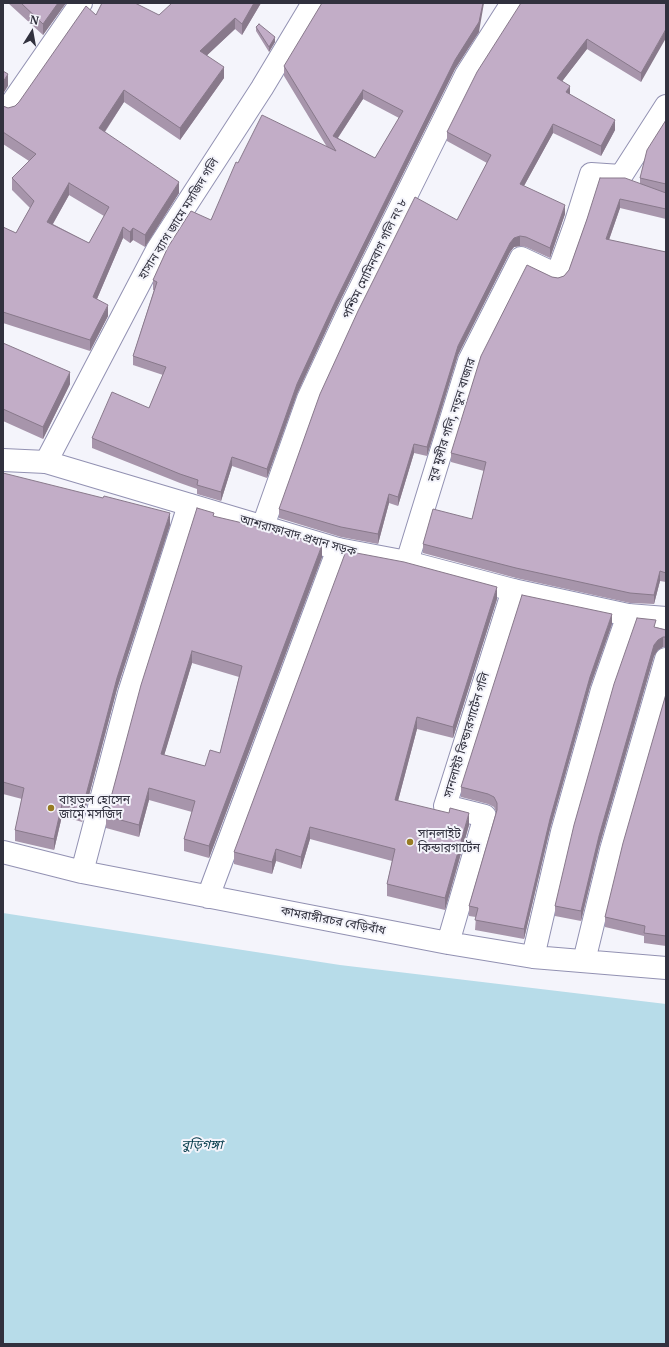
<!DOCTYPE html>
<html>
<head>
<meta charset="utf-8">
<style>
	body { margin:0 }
	#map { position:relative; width:669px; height:1347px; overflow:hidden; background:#f4f4fb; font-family:Merriweather,serif }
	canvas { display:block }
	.frame { position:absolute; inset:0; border:4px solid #31313e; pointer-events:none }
	.north { position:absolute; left:12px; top:12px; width:40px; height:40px; -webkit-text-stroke:3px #f4f4fb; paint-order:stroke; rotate:11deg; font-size:11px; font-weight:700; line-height:16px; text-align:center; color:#31313e }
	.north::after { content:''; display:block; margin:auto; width:14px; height:18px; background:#31313e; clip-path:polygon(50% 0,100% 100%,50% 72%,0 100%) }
</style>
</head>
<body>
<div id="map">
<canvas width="669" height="1347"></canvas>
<div class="frame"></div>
<div class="north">N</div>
</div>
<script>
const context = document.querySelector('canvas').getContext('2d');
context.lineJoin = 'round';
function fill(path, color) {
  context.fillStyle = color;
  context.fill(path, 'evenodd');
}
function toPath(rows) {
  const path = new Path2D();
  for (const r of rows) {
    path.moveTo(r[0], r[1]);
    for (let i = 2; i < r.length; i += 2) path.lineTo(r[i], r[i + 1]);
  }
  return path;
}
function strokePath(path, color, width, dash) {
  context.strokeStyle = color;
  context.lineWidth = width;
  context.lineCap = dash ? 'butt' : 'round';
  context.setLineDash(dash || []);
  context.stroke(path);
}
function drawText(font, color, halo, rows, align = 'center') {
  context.font = font + ' Merriweather,"Noto Sans Bengali",serif';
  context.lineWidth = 4;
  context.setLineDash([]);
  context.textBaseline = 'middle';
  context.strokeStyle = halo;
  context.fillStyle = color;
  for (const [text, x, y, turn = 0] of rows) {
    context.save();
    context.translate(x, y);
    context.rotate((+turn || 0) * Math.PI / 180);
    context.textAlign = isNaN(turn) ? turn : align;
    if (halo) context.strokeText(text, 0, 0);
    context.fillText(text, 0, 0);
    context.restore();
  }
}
const water = toPath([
	[3,913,340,965,666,1004,666,1344,3,1344]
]);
const minor = toPath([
	[9,107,81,3],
	[46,462,157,250,262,88,313,3],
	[263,526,308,399,347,315,466,75,512,3],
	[407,562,469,361,521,258,557,275,575,225,591,174,621,176,666,106],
	[3,852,82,872,448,943,533,957,666,968],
	[82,872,129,693,189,505],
	[208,897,338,549],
	[448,943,485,816,445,806,513,590],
	[533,957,562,832,602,690,628,615],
	[584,961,611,850,666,659]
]);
const tertiary = toPath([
	[3,460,46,462,338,549,407,562,513,590,628,615,666,618]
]);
const wall = toPath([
	[8,3,66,3,43,35],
	[261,3,242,35,235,29,207,55,224,78,180,140,124,102,105,132,179,193,145,247,133,240,130,243,123,238,97,299,108,316,90,351,3,323,3,227,16,233,30,208,12,190,12,178,29,161,3,144,3,106,8,108,15,106,19,102,96,15,159,15],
	[69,195,104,216,89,243,53,224],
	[521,3,666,3,641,82,587,49,562,81,570,94,615,130,601,156,553,133,524,186,565,214,550,258,526,247,520,246,514,247,510,252,458,355,427,456,414,453,398,506,389,503,378,544,341,537,279,518,279,509,457,220,487,163,447,141,447,132],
	[256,27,275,42,269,52,256,31],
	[479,32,455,69,336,309,297,394,267,478,232,466,221,501,197,494,197,489,180,483,92,448,92,438,149,408,163,375,133,365,133,356,154,290,153,290,153,280,211,220,238,163,327,147,284,76,284,66],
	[363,99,399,118,375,158,338,138],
	[666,120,666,219,620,208,609,240,666,252,666,582,660,581,654,604,630,603,516,578,423,553,423,544,472,519,484,471,451,462,451,453,552,277,558,278,564,276,569,270,587,219,640,184,640,178],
	[3,343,70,384,43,439,3,421],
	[3,473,170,525,117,689,82,822,62,816,54,850,15,841,15,830,22,799,3,794],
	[214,516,322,557,209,858,184,851,184,839,192,812,149,800,139,837,106,828,106,816],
	[192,663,239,677,220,753,205,766,164,755],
	[497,599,453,738,417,729,398,801,469,825,445,910,387,896,387,884,392,861,310,839,301,869,276,861,272,874,234,864,234,852],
	[612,624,590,687,550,829,524,939,475,930,476,917,469,916,469,906,496,812,494,807,488,804,461,797,461,787],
	[656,627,666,630,666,647,663,647,658,650,654,656,599,847,581,921,555,916,555,906],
	[666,694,666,946,644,943,644,936,605,927,605,917]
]);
const shadedWall = toPath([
	[58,3,66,3,43,35,43,24],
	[254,3,261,3,242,35,242,24],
	[483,3,484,3,479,32,455,69,336,309,297,394,267,478,267,469,297,384,336,300],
	[235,18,235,29,200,62,200,51],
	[666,29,666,38,641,82,641,73],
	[275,37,275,42,269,52,269,47],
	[587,39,587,49,557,88,557,78],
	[224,67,224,78,180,140,180,128],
	[8,74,8,86,3,94,3,82],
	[570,86,570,95,566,92],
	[124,90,124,102,99,140,99,128],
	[363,90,363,99,333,145,333,136],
	[615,120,615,130,601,156,601,146],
	[553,124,553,133,520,193,520,184],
	[179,182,179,193,145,247,145,235],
	[69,183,69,195,47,234,47,222],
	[620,199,620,208,606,248,606,239],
	[565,205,565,214,550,258,550,248],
	[123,227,123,238,93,308,93,297],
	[133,228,133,240,130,243,130,232],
	[520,236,520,246,514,247,510,252,458,355,427,456,427,447,458,346,510,243,514,238],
	[108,305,108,316,90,351,90,340],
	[70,372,70,384,43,439,43,427],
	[414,444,414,453,398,506,398,497],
	[232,457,232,466,221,501,221,492],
	[389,494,389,503,378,544,378,534],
	[170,513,170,525,117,689,82,822,82,810,117,678],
	[322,545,322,557,209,858,209,846],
	[660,571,660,581,654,604,654,595],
	[497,587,497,599,453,738,453,727],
	[612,614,612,624,590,687,550,829,524,939,524,929,550,819,590,677],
	[663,637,663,647,658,650,654,656,599,847,581,921,581,911,599,836,654,645,658,640],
	[192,651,192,663,161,766,161,754],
	[417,717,417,729,395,812,395,800],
	[149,788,149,800,139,837,139,825],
	[62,804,62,816,54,850,54,839],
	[469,813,469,825,445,910,445,898],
	[310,827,310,839,301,869,301,857],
	[276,849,276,861,272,874,272,862]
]);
const building = toPath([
	[21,3,58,3,43,24,21,3],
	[102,3,135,3,159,15,172,3,254,3,242,24,235,18,200,51,224,67,180,128,124,90,99,128,179,182,145,235,133,228,130,232,123,227,93,297,108,305,90,340,3,312,3,227,16,233,34,201,12,178,36,154,3,132,3,106,8,108,15,106,19,102,86,6,96,15,102,3],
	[69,183,109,207,89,243,47,222,69,183],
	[322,3,483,3,479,22,455,60,336,300,297,384,267,469,232,457,221,492,197,485,198,480,180,474,92,438,112,392,149,408,166,367,133,356,157,282,153,280,168,247,191,211,211,220,236,162,238,163,262,115,336,151,284,66,322,3],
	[363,90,403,111,375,158,333,136,363,90],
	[521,3,666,3,666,29,641,73,587,39,557,78,570,86,566,92,615,120,601,146,553,124,520,184,565,205,550,248,526,237,520,236,514,238,510,243,458,346,427,447,414,444,398,497,389,494,378,534,341,527,279,509,320,394,358,311,415,197,457,220,491,155,447,132,477,72,521,3],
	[259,24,275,37,269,47,256,27,259,24],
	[3,71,8,74,3,82,3,71],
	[666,120,666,184,640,178,647,150,666,120],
	[600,178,625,178,666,193,666,209,620,199,606,239,666,252,666,573,660,571,654,595,630,593,516,568,423,544,433,509,472,519,486,462,451,453,481,356,527,265,552,277,558,278,564,276,569,270,587,219,600,178],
	[3,343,70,372,43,427,3,409,3,343],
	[3,473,103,498,104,496,170,513,117,678,82,810,62,804,54,839,15,830,24,788,3,782,3,473],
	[197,508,214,513,213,516,268,529,322,545,209,846,184,839,195,801,149,788,139,825,106,816,141,685,197,508],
	[192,651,242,666,220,753,210,750,205,766,161,754,192,651],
	[346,551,404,562,497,587,453,727,417,717,395,800,449,813,450,808,469,813,445,898,387,884,395,849,310,827,301,857,276,849,272,862,234,852,346,551],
	[522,595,612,614,590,677,550,819,524,929,475,920,478,908,469,906,497,810,497,803,494,797,488,794,461,787,522,595],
	[637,618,656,620,654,627,666,630,666,637,663,637,658,640,654,645,599,836,581,911,555,906,574,825,614,684,637,618],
	[666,694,666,936,644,933,645,926,605,917,623,843,666,694]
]);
const markers = [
	[51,808,4,"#977b23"],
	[410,842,4,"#977b23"]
];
const streetNames = [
	["হাসান ব্যাগ জামে মসজিদ গলি",179,219,-58],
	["পশ্চিম মোমিনবাগ গলি নং ৮",375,259,-64],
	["নূর মুন্সীর গলি, নতুন বাজার",452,420,-72],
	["আশরাফাবাদ প্রধান সড়ক",298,536,16],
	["সানলাইট কিন্ডারগার্টেন গলি",467,735,-73],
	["কামরাঙ্গীরচর বেড়িবাঁধ",333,921,11]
];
const poiNames = [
	["বায়তুল হোসেন",59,801],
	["জামে মসজিদ",59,815],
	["সানলাইট",418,835],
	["কিন্ডারগার্টেন",418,849]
];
const waterNames = [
	["বুড়িগঙ্গা",202,1145]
];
fill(water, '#b7dce9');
strokePath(minor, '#9291b2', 24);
strokePath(tertiary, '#9291b2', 24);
strokePath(minor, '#fff', 22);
strokePath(tertiary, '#fff', 22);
fill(wall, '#a795ab');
fill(shadedWall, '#88798b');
fill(building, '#c2adc7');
strokePath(building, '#88798b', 1);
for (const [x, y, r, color] of markers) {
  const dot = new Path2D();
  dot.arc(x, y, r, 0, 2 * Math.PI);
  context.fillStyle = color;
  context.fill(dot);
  strokePath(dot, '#f4f4fb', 1.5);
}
drawText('12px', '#31313e', '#f4f4fb', streetNames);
drawText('12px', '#31313e', '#f4f4fb', poiNames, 'left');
drawText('italic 13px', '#043b4a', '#f4f4fb', waterNames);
</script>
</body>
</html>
